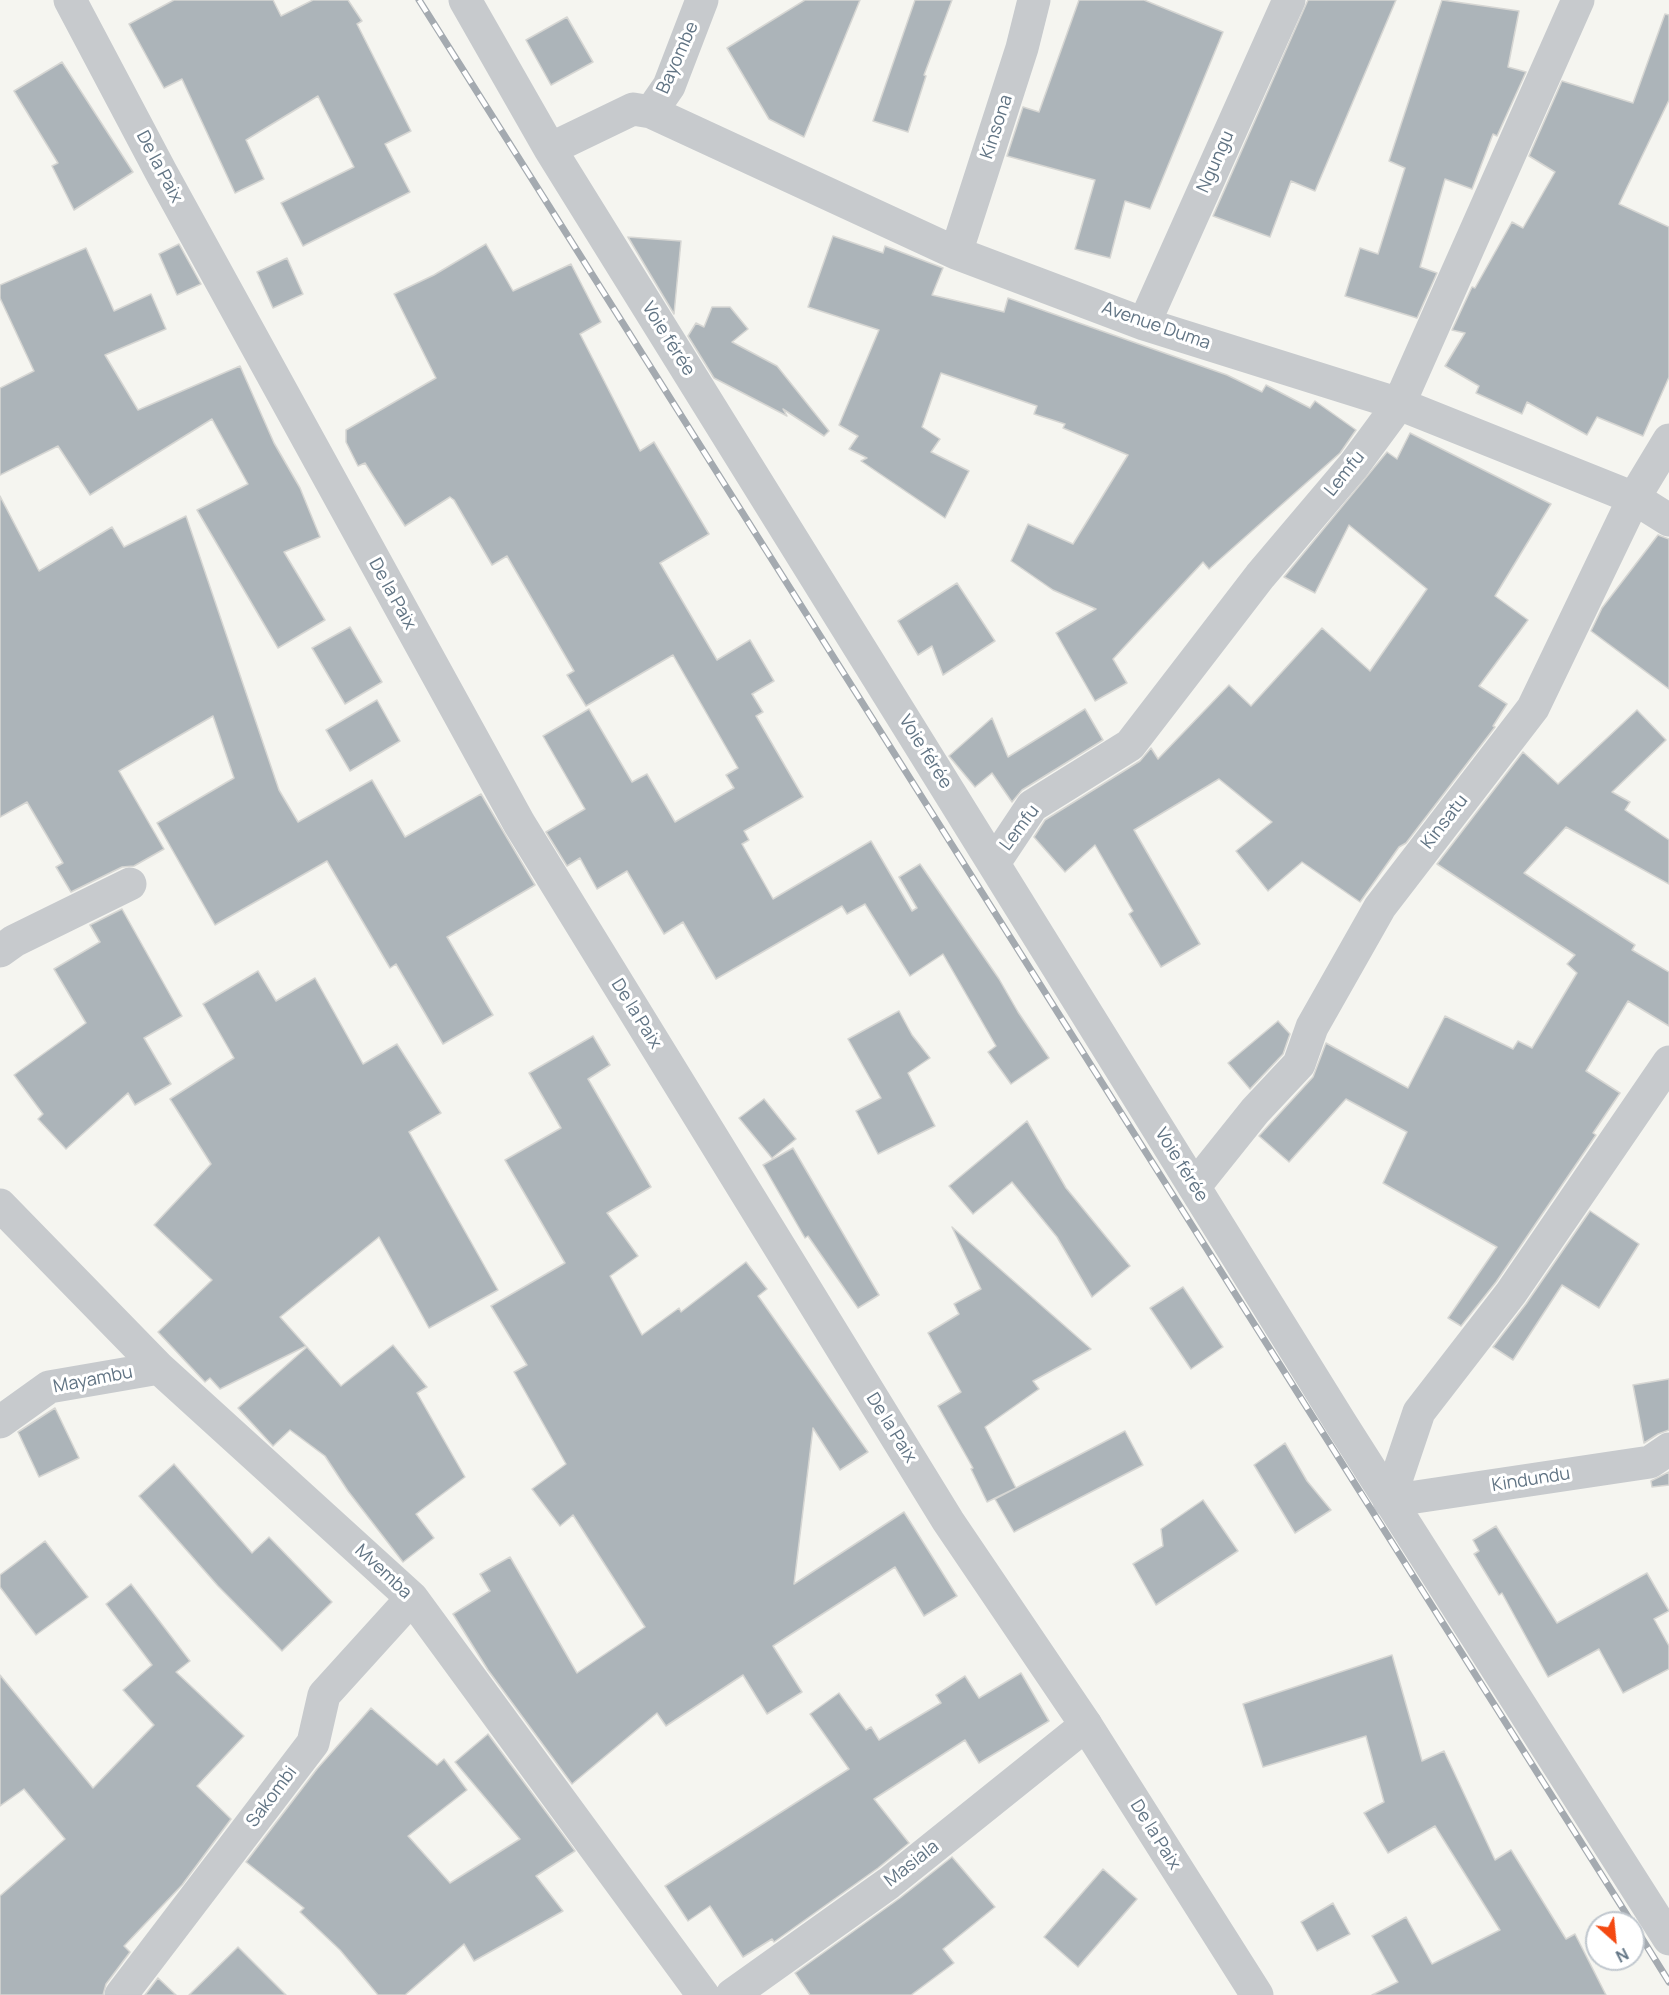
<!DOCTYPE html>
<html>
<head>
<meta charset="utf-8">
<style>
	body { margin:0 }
	#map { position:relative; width:1669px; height:1995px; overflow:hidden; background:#f5f5f0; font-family:Manrope,sans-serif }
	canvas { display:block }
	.north { position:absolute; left:1585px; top:1911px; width:60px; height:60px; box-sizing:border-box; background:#fff; border:2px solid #c0c7ce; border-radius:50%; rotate:153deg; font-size:16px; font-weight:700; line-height:24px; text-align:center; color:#617484 }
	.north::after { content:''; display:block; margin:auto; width:21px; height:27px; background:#f44911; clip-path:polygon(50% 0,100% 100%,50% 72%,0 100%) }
</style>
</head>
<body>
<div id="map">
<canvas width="1669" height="1995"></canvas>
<div class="north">N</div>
</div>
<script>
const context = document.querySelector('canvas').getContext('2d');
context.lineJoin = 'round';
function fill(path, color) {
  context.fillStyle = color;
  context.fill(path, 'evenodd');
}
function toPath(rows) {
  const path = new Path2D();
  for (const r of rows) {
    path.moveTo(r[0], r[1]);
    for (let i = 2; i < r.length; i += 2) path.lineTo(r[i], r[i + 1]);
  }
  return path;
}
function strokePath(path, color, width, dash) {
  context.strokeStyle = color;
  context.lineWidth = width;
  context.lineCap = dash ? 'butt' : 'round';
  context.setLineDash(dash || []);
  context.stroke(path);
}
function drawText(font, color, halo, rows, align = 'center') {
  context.font = font + ' Manrope,sans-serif';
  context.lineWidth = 6;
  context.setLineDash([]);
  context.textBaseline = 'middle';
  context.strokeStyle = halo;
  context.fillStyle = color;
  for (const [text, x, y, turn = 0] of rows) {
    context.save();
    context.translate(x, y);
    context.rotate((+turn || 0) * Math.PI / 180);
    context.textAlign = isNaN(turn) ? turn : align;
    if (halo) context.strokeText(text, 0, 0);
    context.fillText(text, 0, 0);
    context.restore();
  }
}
const building = toPath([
	[174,0,273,0,281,16,313,0,348,0,362,21,357,24,411,131,385,144,410,192,303,246,281,203,354,167,318,96,246,140,264,179,235,193,182,79,164,88,129,24,174,0],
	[805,0,860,0,804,137,769,119,727,48,805,0],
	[915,0,952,0,924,75,926,76,908,132,873,121,915,0],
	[1079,0,1144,0,1223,32,1150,209,1125,201,1110,258,1075,249,1095,180,1007,156,1023,107,1039,112,1079,0],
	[1308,0,1396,0,1315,191,1291,181,1270,237,1213,216,1308,0],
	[1442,0,1519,11,1508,67,1526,72,1497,136,1493,134,1472,189,1445,179,1420,267,1437,273,1417,318,1345,296,1360,248,1378,254,1405,168,1389,161,1442,0],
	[1665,14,1669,15,1669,100,1619,204,1669,227,1669,377,1643,436,1597,417,1587,435,1527,402,1522,414,1476,393,1479,386,1445,366,1465,333,1452,330,1472,287,1475,288,1512,222,1523,228,1555,172,1529,156,1562,81,1633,103,1665,14],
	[567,17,593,62,551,85,526,40,567,17],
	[62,62,133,172,74,210,52,166,58,163,14,91,62,62],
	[833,236,883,253,885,246,943,268,932,295,1004,312,1008,298,1227,375,1262,392,1266,385,1310,408,1315,401,1356,430,1340,453,1209,569,1203,562,1113,659,1127,683,1095,701,1056,633,1096,609,1053,590,1011,561,1028,524,1073,544,1128,455,1063,428,1065,424,1034,414,1037,406,941,373,922,427,940,439,931,452,969,471,945,518,861,461,867,458,849,449,858,436,839,425,879,330,808,307,833,236],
	[628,237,681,241,674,314,650,274,628,237],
	[179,244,201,284,177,295,159,254,179,244],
	[486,244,513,291,571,264,601,322,580,334,640,451,654,442,709,534,660,563,717,660,750,640,774,681,752,694,763,712,756,716,803,797,744,831,749,840,742,844,773,899,871,841,912,911,917,908,899,877,920,864,999,979,1018,1012,1049,1058,1011,1084,988,1052,996,1046,943,954,910,976,865,904,847,914,842,906,716,979,683,922,664,934,627,871,597,889,580,858,567,866,546,832,585,809,543,736,589,709,632,782,647,774,675,822,734,788,726,775,738,768,673,655,586,706,567,675,574,671,507,556,492,565,454,500,450,497,405,526,365,463,358,466,346,442,346,430,436,378,394,294,434,275,486,244],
	[86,248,114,311,151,294,166,329,105,355,138,410,240,366,274,443,300,488,320,537,284,552,325,620,278,648,197,510,248,484,212,419,90,495,58,446,0,475,0,388,34,371,0,298,0,285,86,248],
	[287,258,303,294,273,308,257,272,287,258],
	[712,307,730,307,748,329,732,342,777,366,829,431,824,436,783,409,787,416,714,378,688,336,696,323,704,327,712,307],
	[1410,433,1551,504,1495,596,1528,620,1479,686,1507,704,1493,726,1495,727,1406,843,1399,847,1360,902,1302,862,1268,891,1236,851,1272,822,1219,779,1134,830,1200,944,1161,967,1129,914,1133,911,1095,845,1065,872,1034,837,1045,820,1140,761,1151,748,1158,759,1229,685,1251,706,1322,628,1370,671,1427,589,1349,525,1315,593,1284,577,1387,452,1397,459,1410,433],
	[0,496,39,571,112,527,124,547,186,516,279,790,298,822,372,780,405,837,481,794,535,885,447,937,493,1015,443,1044,396,964,390,968,327,861,215,925,157,823,234,778,213,716,119,771,164,849,134,866,122,867,71,892,56,867,63,863,27,802,0,817,0,496],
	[1658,535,1669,539,1669,689,1591,631,1602,608,1658,535],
	[957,583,995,641,943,675,932,646,918,655,898,621,957,583],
	[350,627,382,682,345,704,312,648,350,627],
	[377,700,400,741,350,771,326,730,377,700],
	[1085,709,1103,740,1022,790,1012,802,992,773,975,787,949,756,992,718,1008,757,1085,709],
	[1637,710,1666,740,1612,792,1630,802,1625,810,1669,840,1669,884,1566,827,1524,873,1635,945,1632,950,1669,972,1669,1026,1628,1001,1586,1071,1620,1093,1593,1133,1596,1135,1496,1282,1461,1326,1448,1318,1497,1247,1383,1183,1407,1132,1346,1099,1289,1162,1259,1136,1313,1077,1326,1043,1408,1088,1445,1016,1513,1049,1518,1041,1532,1048,1577,973,1567,964,1575,955,1437,864,1523,752,1558,784,1637,710],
	[122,909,182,1016,144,1038,171,1084,135,1105,128,1093,66,1149,38,1119,43,1114,14,1075,86,1023,54,969,100,942,90,925,122,909],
	[258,971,276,1001,315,978,363,1064,397,1044,441,1113,409,1132,498,1290,429,1328,379,1237,280,1317,306,1346,220,1389,210,1378,205,1382,158,1332,212,1280,154,1225,211,1164,170,1099,234,1058,203,1004,258,971],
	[899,1011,912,1035,930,1058,908,1073,935,1126,878,1154,856,1111,881,1098,848,1039,899,1011],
	[1278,1021,1290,1034,1283,1054,1250,1089,1228,1063,1278,1021],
	[593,1036,610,1065,588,1079,651,1187,607,1213,638,1256,610,1276,642,1335,679,1308,681,1312,746,1262,767,1289,758,1296,868,1452,840,1470,813,1428,794,1584,904,1512,957,1596,924,1616,895,1567,773,1646,802,1692,767,1714,743,1675,666,1726,657,1713,572,1784,488,1670,453,1614,490,1591,480,1574,510,1557,577,1673,645,1627,573,1515,560,1526,532,1489,566,1464,514,1372,527,1365,491,1306,565,1263,505,1160,561,1128,529,1073,593,1036],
	[764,1099,796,1139,772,1158,739,1118,764,1099],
	[1027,1121,1066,1188,1130,1266,1092,1297,1057,1237,1012,1182,973,1214,949,1186,1027,1121],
	[793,1148,879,1295,858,1308,808,1236,805,1238,763,1165,793,1148],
	[1590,1211,1639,1244,1599,1308,1562,1285,1513,1360,1493,1347,1526,1304,1590,1211],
	[952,1227,1091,1349,1033,1381,1039,1389,985,1427,1016,1488,987,1502,971,1469,973,1468,938,1406,961,1392,928,1333,959,1314,954,1304,981,1289,952,1227],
	[1183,1287,1223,1347,1191,1369,1150,1308,1183,1287],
	[393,1345,427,1387,417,1393,465,1477,416,1514,434,1538,403,1562,348,1491,325,1456,290,1430,273,1446,238,1408,307,1347,341,1386,393,1345],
	[1669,1379,1669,1430,1658,1434,1644,1443,1633,1385,1669,1379],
	[55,1408,79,1458,39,1477,18,1432,55,1408],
	[1125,1431,1143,1465,1014,1532,995,1499,1125,1431],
	[1285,1443,1307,1481,1331,1510,1295,1533,1254,1465,1285,1443],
	[174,1464,252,1553,269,1537,332,1602,282,1651,218,1586,139,1496,174,1464],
	[1669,1472,1669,1485,1652,1487,1651,1481,1669,1472],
	[1203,1500,1238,1551,1156,1605,1133,1564,1163,1546,1161,1529,1203,1500],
	[1496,1526,1557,1623,1647,1573,1669,1611,1654,1619,1669,1646,1669,1669,1623,1693,1599,1649,1548,1677,1502,1593,1499,1595,1474,1554,1479,1551,1473,1540,1496,1526],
	[45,1541,88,1597,36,1635,0,1587,0,1575,45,1541],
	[131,1584,190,1661,176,1672,244,1736,197,1786,231,1819,182,1885,124,1946,130,1952,106,1984,103,1995,0,1995,0,1896,65,1839,24,1789,0,1806,0,1675,93,1788,154,1725,123,1690,152,1665,106,1604,131,1584],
	[1392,1655,1422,1761,1444,1751,1495,1860,1511,1850,1566,1939,1575,1934,1606,1995,1372,1995,1398,1982,1372,1936,1406,1917,1432,1964,1500,1930,1435,1826,1388,1853,1364,1813,1384,1802,1366,1736,1263,1767,1243,1704,1392,1655],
	[1021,1673,1049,1721,979,1763,965,1740,874,1799,909,1843,878,1868,774,1942,772,1939,743,1957,710,1906,688,1921,665,1886,849,1769,810,1714,839,1693,866,1730,871,1727,879,1740,941,1703,936,1695,965,1676,979,1698,1021,1673],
	[371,1708,437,1765,444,1759,467,1790,408,1836,450,1883,520,1839,455,1762,488,1734,575,1851,536,1876,563,1911,474,1961,464,1944,405,1995,378,1995,340,1950,300,1912,304,1908,246,1862,317,1769,371,1708],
	[952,1857,995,1907,943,1949,954,1963,911,1995,810,1995,795,1973,900,1898,952,1857],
	[1103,1869,1137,1899,1078,1967,1044,1937,1103,1869],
	[1333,1903,1350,1934,1317,1951,1301,1922,1333,1903],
	[238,1947,286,1995,189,1995,238,1947],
	[158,1978,176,1995,145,1995,158,1978]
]);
const minor = toPath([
	[465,0,550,149,1342,1425,1669,1939],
	[651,112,956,253,1144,324,1399,404,1634,498,1669,520],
	[550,149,633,109,651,112,669,86,702,0],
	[956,253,1022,48,1034,0],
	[1144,324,1289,0],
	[994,863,1032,806,1130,745,1260,576,1354,465,1399,404,1578,0],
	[0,951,14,941,130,884],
	[1195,1186,1255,1111,1299,1064,1312,1027,1380,907,1533,708,1634,498,1669,440],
	[0,1205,159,1368,412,1598,703,1995],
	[0,1422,49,1387,159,1368],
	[1389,1501,1419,1412,1511,1293,1669,1062],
	[1389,1501,1650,1462,1669,1449],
	[121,1995,313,1743,324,1695,412,1598],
	[732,1995,889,1883,1086,1725]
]);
const tertiary = toPath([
	[70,0,161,172,519,823,948,1521,1086,1725,1257,1995]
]);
const rail = toPath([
	[419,0,1632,1923],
	[1633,1924,1669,1982]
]);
const streetNames = [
	["Bayombe",678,58,-66],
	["Kinsona",997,127,-72],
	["Ngungu",1216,162,-66],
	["De la Paix",159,167,62],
	["Avenue Duma",1156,326,19],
	["Voie férée",668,339,58],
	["Lemfu",1345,474,-51],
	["De la Paix",392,594,61],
	["Voie férée",925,752,58],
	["Kinsatu",1445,822,-52],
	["Lemfu",1020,828,-53],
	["De la Paix",636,1014,58],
	["Voie férée",1181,1165,58],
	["Mayambu",93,1380,-11],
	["De la Paix",891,1428,58],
	["Kindundu",1531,1480,-9],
	["Mvemba",383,1572,43],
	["Sakombi",272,1797,-53],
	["De la Paix",1155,1835,58],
	["Masiala",912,1864,-38]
];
fill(building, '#acb4b9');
strokePath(building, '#d6d6d3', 1.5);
strokePath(minor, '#c7cacd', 33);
strokePath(tertiary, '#c7cacd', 33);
strokePath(rail, '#a4aab0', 7);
strokePath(rail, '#fff', 4.5, [14]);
drawText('18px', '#617484', '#fff', streetNames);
</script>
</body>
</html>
